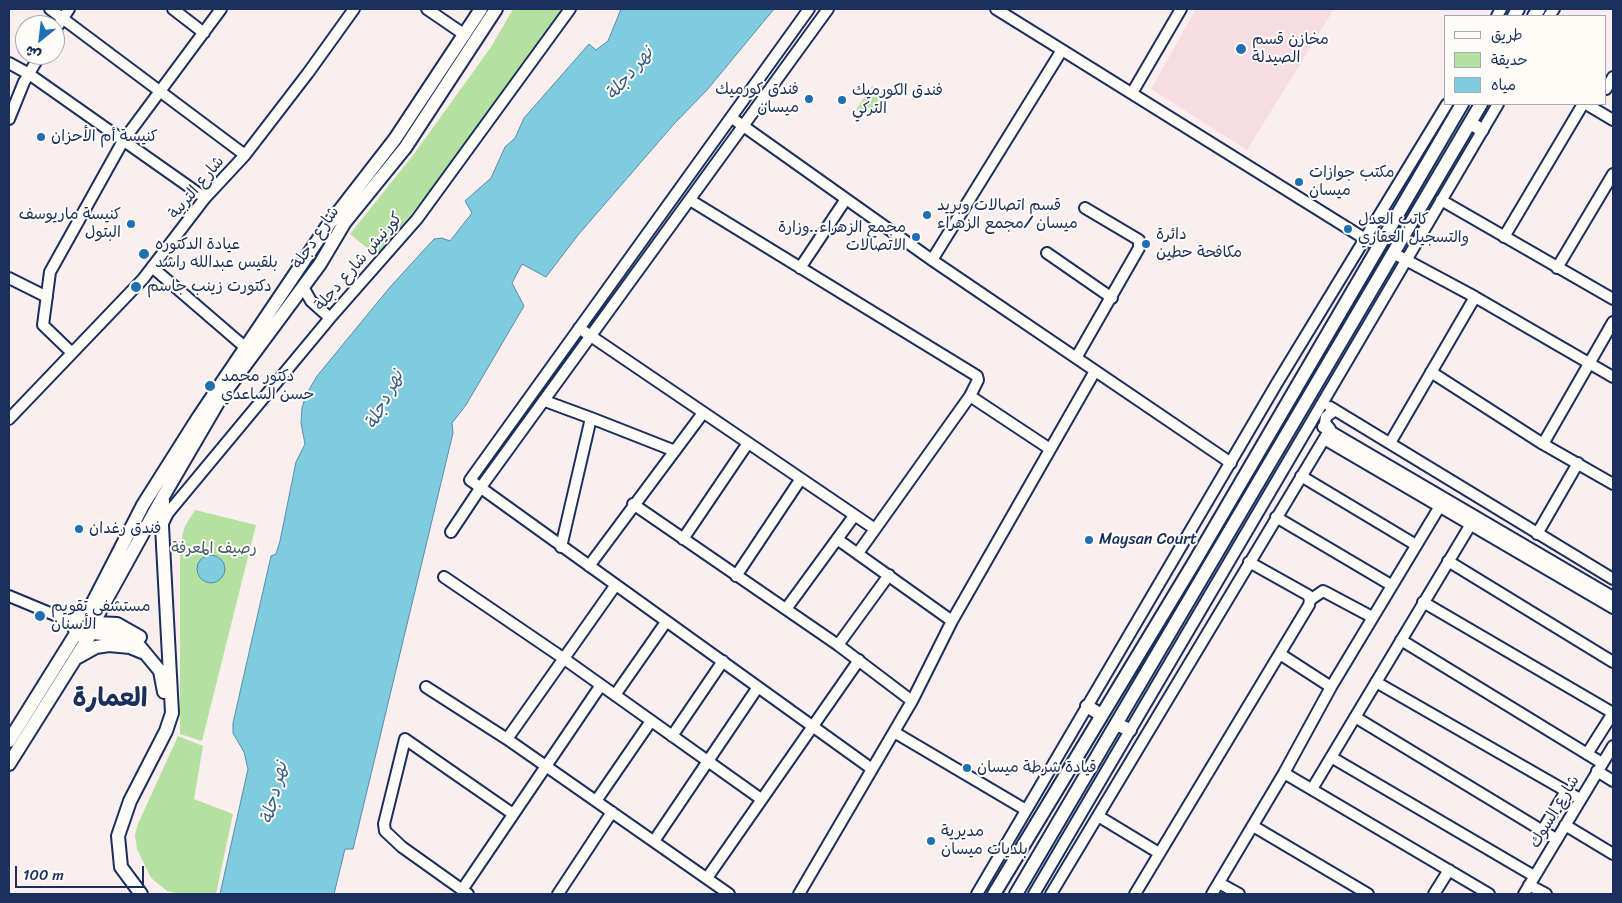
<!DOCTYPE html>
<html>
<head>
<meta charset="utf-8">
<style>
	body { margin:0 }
	#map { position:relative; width:1622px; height:903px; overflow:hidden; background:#faeeee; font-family:Sriracha,"Playpen Sans Arabic",sans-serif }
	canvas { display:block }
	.frame { position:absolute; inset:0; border:10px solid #1b2f5e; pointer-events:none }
	.legend { position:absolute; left:1444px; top:15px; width:162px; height:90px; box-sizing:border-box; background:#fdfcf7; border:1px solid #a3aaba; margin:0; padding:6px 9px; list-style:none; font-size:15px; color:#1b2f5e }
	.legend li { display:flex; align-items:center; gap:10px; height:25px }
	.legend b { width:25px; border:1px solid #a3aaba }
	.north { position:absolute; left:15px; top:15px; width:50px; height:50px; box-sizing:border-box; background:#fdfcf7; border:1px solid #a3aaba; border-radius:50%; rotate:209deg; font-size:14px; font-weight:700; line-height:20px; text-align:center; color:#1b2f5e }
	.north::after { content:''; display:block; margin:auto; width:18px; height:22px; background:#1f6fb2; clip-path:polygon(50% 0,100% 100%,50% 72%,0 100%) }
	.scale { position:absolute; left:15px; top:866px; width:129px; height:22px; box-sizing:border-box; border:2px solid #1b2f5e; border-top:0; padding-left:6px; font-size:15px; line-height:18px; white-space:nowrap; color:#1b2f5e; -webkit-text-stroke:4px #fdfcf7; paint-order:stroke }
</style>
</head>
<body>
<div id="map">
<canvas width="1622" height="903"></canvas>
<div class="frame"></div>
<ul class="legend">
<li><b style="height:6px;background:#fdfcf7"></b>طريق</li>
<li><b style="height:14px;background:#b4e1a0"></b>حديقة</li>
<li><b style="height:14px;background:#7fccde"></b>مياه</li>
</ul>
<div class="north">ش</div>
<div class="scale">100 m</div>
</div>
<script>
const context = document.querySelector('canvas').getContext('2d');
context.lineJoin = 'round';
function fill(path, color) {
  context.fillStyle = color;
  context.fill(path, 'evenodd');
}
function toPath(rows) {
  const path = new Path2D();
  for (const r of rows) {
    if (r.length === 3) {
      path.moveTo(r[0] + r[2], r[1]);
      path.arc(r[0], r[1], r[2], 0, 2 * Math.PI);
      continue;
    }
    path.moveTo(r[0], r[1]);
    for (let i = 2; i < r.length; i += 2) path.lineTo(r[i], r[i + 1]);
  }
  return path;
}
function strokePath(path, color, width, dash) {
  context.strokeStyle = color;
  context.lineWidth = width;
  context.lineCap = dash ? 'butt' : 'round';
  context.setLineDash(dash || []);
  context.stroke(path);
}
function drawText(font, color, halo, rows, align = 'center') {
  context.font = font + ' Sriracha,"Playpen Sans Arabic",sans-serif';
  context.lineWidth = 4;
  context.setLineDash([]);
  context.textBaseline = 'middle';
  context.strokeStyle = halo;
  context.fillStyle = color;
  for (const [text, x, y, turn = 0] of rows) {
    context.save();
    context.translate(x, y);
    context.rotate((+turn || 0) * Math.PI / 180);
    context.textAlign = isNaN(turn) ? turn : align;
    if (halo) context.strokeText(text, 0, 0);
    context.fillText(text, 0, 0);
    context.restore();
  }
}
const built = toPath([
	[1196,9,1334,9,1247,150,1151,89]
]);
const green = toPath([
	[513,9,563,9,438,181,377,256,350,234,414,154,491,47],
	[872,86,883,93,867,117,856,110],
	[195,510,256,525,202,741,180,734,180,545,185,526],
	[178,736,203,746,194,799,233,814,216,894,180,894,167,891,151,878,137,849,135,836,137,826]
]);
const water = toPath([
	[621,9,774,9,707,90,674,124,578,235,546,277,522,264,512,283,524,306,466,405,452,423,453,433,353,849,345,849,334,894,220,894,248,769,244,752,233,733,233,723,271,556,276,554,280,541,296,462,305,444,301,423,302,408,306,395,317,376,391,286,434,239,442,238,450,241,472,213,465,201,491,178,505,147,515,138,524,118,589,44,596,50,608,41,621,9],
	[211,569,14]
]);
const minor = toPath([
	[50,9,245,155],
	[173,9,204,33],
	[427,9,465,35],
	[809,9,470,480,872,769],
	[1497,16,1501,9],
	[1549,16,1554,9],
	[55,30,69,9],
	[1062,50,1370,242],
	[9,63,29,74,205,198],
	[1606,89,1613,77],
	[1132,93,1181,9],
	[1586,104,1613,120],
	[732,118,932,260,1231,463],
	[9,119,24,82,40,55],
	[690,200,977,376,978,380,970,396,858,553],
	[1441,200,1613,299],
	[1504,237,1583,104],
	[1047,253,1112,298],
	[1393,253,1475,297,1613,377],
	[932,260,1062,50,996,9],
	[152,267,246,348],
	[800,268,846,199],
	[1557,268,1613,174],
	[9,278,47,297],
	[303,287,311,301,330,318],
	[579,328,875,529],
	[71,352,43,325,50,272,123,141,221,9],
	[1076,358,1139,248,1139,240,1085,208],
	[1431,372,1543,444,1613,484],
	[970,396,1050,449],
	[545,401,591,418,561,547],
	[1330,407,1613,579],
	[591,418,675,451],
	[9,419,143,279,205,198,245,155,308,73,354,9],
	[1323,427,1613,597],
	[1324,439,1613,608],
	[1390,443,1475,297],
	[1543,444,1613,322],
	[1301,476,1416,545],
	[633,504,838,645,912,701],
	[1276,517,1391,585],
	[163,523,168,513,330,318,417,219,570,9],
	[451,532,481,487,828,9],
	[1537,534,1578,463],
	[683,539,748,443],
	[837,539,952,621],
	[1448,561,1613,662],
	[589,566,703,413],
	[736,576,800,480],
	[444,577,563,658,761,799],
	[9,596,74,623],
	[1310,600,1323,591,1327,593,1372,617],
	[1423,602,1613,713],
	[786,609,854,516],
	[1401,640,1602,763],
	[838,645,889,575],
	[1280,654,1331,687],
	[1376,682,1580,799],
	[426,687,507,739,729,894],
	[615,695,666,622],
	[1355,717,1556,839],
	[894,732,1026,810],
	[672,736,723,661],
	[507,739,615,586],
	[1587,754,1613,713],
	[1331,757,1534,876],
	[1597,771,1613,781],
	[1284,773,1489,894],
	[1312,789,1474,519],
	[596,801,651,721],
	[1098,816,1159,853],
	[1565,825,1613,854],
	[1253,826,1368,894],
	[1542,831,1566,791],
	[654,841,758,687],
	[707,878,859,660],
	[1219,883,1239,894],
	[1529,885,1546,894],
	[462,890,601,685],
	[468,894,402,847,385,831,384,824,405,739,513,814],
	[558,894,612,812],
	[799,894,912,701,952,621,1095,371],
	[977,894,1277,383,1447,104],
	[1034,894,1498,104],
	[1051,894,1330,429,1325,423,1326,417,1335,410],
	[1135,894,1309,605,1310,600,1308,595,1249,562],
	[1212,894,1284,773,1331,687,1440,506],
	[1434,894,1449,870],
	[1524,894,1613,746]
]);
const major = toPath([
	[1514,16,1518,9],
	[1534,16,1539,9],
	[1470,123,1482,130],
	[85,625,11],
	[87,614,143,505,198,418,326,228,395,139,481,9],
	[95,620,164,495,220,399,320,264,345,222,405,148,496,9],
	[96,623,117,624,140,637],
	[93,633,121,636,136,642,160,671,164,692],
	[78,657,96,647,109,645,130,647,142,652],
	[1087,706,1101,715],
	[1116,724,1130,730],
	[9,741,77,632],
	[9,764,90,635],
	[141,894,121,867,118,836,130,801,166,731,172,713,162,526,163,501],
	[994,894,1195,561,1462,104],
	[1016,894,1481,104]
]);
const markers = [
	[1241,49,6,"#1f6fb2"],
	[809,99,5,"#1f6fb2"],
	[842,100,5,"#1f6fb2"],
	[41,137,5,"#1f6fb2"],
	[1299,182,5,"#1f6fb2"],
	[927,215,5,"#1f6fb2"],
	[131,224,5,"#1f6fb2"],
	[1348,229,5,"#1f6fb2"],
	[916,237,5,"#1f6fb2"],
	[1146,244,5,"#1f6fb2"],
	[144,254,6,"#1f6fb2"],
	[136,287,6,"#1f6fb2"],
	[210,386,6,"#1f6fb2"],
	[79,529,5,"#1f6fb2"],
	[1089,540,5,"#1f6fb2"],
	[40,616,6,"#1f6fb2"],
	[967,768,5,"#1f6fb2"],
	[931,841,5,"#1f6fb2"]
];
const poiNames = [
	["مخازن قسم",1252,40],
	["الصيدلة",1252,58],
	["فندق كورميك",799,90,"right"],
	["ميسان",799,108,"right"],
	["فندق الكورميك",852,91],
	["التركي",852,109],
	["كنيسة أم الأحزان",51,137],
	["مكتب جوازات",1309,173],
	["ميسان",1309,191],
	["قسم اتصالات وبريد",937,206],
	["ميسان /مجمع الزهراء",937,224],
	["كنيسة ماريوسف",121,215,"right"],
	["البتول",121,233,"right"],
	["كاتب العدل",1358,220],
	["والتسجيل العقاري",1358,238],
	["مجمع الزهراء..وزارة",906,228,"right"],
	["الاتصالات",906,246,"right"],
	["دائرة",1156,235],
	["مكافحة حطين",1156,253],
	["عيادة الدكتوره",155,245],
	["بلقيس عبدالله راشد",155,263],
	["دكتورت زينب جاسم",147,287],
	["دكتور محمد",221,377],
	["حسن الساعدي",221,395],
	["فندق رغدان",89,529],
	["Maysan Court",1099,540],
	["مستشفى تقويم",51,607],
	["الأسنان",51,625],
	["قيادة شرطة ميسان",977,768],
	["مديرية",941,832],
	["بلديات ميسان",941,850]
];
const streetNames = [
	["شارع التربية",197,188,-50],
	["شارع دجلة",316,238,-56],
	["كورنيش شارع دجلة",359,262,-49],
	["شارع السوك",1555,812,-59]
];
const parkNames = [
	["رصيف المعرفة",214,549]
];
const waterNames = [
	["نهر دجلة",630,74,-50],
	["نهر دجلة",385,400,-63],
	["نهر دجلة",275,793,-76]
];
const townNames = [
	["العمارة",110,699]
];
fill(built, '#f7dde3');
fill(green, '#b4e1a0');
fill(water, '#7fccde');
strokePath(water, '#578dab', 1);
strokePath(minor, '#1b2f5e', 14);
strokePath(major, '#1b2f5e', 16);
strokePath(minor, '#fdfcf7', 10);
strokePath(major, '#fdfcf7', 12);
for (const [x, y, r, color] of markers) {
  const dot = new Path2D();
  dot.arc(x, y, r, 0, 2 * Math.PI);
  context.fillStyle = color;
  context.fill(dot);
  strokePath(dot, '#fdfcf7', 2);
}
drawText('16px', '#1b2f5e', '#fdfcf7', poiNames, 'left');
drawText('16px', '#1b2f5e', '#fdfcf7', streetNames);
drawText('16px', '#415c6e', '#fdfcf7', parkNames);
drawText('italic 18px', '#395e84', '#fdfcf7', waterNames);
drawText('bold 26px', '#1b2f5e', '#fdfcf7', townNames);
</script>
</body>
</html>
